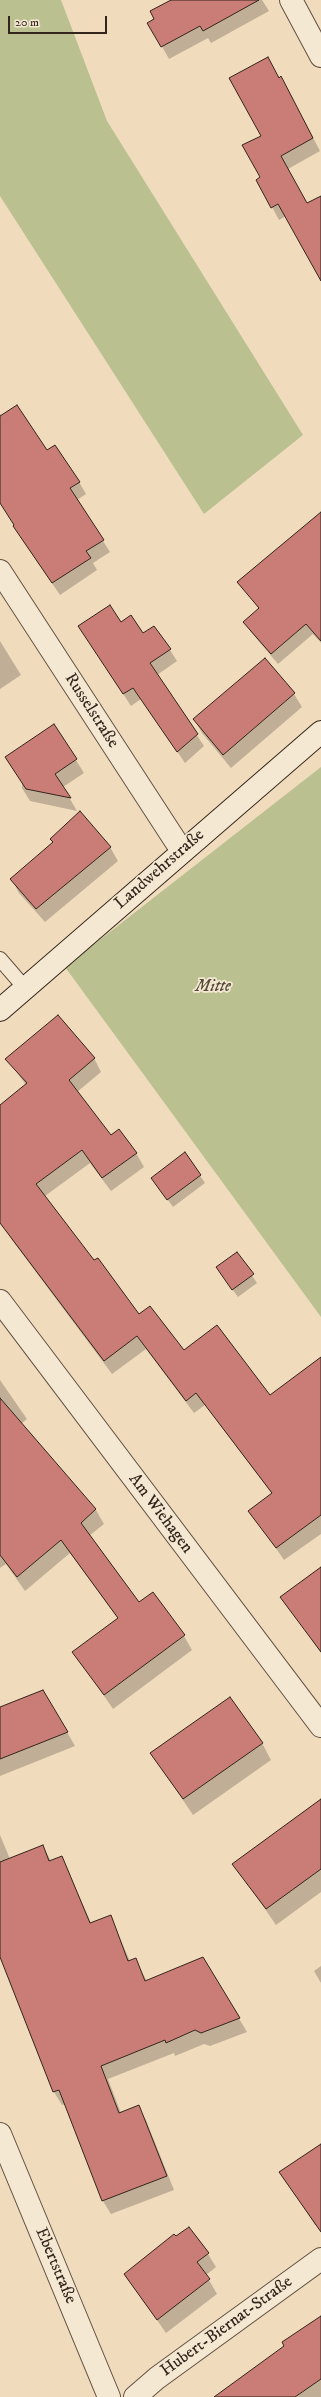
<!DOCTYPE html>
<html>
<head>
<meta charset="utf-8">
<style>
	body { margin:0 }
	#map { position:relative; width:321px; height:2397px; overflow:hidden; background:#f0dbbc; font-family:"IM FELL DW Pica",serif }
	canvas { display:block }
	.scale { position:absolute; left:8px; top:16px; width:99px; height:18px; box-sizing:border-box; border:2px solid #33251b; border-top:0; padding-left:5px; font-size:12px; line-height:14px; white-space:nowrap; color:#33251b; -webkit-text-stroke:3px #f5e8d3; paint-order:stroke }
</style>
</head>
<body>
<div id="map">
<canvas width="321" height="2397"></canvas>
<div class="scale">20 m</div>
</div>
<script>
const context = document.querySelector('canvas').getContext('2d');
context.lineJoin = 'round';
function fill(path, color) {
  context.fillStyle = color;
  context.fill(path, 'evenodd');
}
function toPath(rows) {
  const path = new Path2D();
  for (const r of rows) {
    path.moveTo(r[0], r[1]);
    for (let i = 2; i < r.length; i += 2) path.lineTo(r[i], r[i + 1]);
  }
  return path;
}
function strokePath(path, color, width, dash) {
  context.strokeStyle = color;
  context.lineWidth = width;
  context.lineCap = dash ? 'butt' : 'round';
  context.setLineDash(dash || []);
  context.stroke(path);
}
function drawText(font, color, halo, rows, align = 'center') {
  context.font = font + ' "IM FELL DW Pica",serif';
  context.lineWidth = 3.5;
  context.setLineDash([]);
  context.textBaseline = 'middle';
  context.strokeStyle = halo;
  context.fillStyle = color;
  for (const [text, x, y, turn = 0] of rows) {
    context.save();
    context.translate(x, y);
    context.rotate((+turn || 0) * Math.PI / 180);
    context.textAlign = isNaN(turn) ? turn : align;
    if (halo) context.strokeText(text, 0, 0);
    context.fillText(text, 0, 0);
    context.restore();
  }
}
const green = toPath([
	[0,0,61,0,107,121,303,435,204,514,0,196],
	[321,767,321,1317,65,967]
]);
const shadow = toPath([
	[173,0,262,0,269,11,211,43,208,38,169,59,149,23],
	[279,79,288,90,320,151,288,169,307,205,321,197,321,270,286,216,279,220,272,207,261,178,262,136],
	[0,414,47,452,79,482,86,494,77,500,110,552,93,563,97,570,60,595,21,538,0,498],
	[321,521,321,643,313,634,278,664,251,632,245,622,259,609,239,582],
	[121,623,170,650,177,661,157,675,204,746,185,763,141,699,131,706,87,638],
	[0,641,21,675,0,689],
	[294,694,302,707,231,768,202,733,194,719],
	[54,725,84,773,63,787,77,811,30,801,22,788,22,783],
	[51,839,110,847,118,861,45,922,19,893,12,880,54,843],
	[94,1058,101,1072,77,1092,110,1137,136,1153,144,1167,111,1191,90,1163,45,1196,94,1262,139,1315,184,1351,270,1397,321,1371,321,1534,284,1560,250,1511,272,1494,205,1405,194,1413,146,1349,112,1374,12,1240,4,1227,0,1214,0,1106,26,1085,7,1059],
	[185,1154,205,1183,173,1207,152,1178],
	[237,1253,257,1283,238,1297,217,1268],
	[0,1380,27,1419,21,1424,96,1510,104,1524,89,1536,139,1603,184,1636,192,1650,113,1709,74,1652,118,1619,70,1553,25,1591,6,1564,0,1568],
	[321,1585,321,1653,282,1597],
	[0,1708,67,1732,75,1746,0,1776],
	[262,1743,271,1760,193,1815,152,1754],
	[321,1812,321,1892,276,1925,234,1864],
	[0,1835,10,1859,43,1846,51,1861,62,1857,91,1923,110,1916,130,1961,135,1959,147,1981,203,1958,247,2032,210,2046,204,2044,175,2056,174,2053,108,2079,121,2113,138,2106,146,2120,174,2190,111,2214,103,2201,65,2104,62,2105,54,2092,0,1955],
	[321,1966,321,1983,314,1971],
	[321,2157,321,2221,315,2225,281,2172],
	[208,2254,216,2267,206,2275,217,2294,166,2333,125,2274],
	[321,2317,321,2397,225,2397,285,2346]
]);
const building = toPath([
	[171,0,259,0,203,31,200,26,161,47,147,23,154,19,150,11,171,0],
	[268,57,279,78,281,76,313,138,281,156,307,203,321,196,321,281,278,204,271,208,256,180,260,177,242,145,261,136,229,78,268,57],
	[17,405,47,450,55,445,80,482,70,488,104,540,86,551,91,558,52,583,13,526,14,525,0,503,0,416,17,405],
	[321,512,321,641,306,624,271,654,243,622,259,608,237,582,321,512],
	[110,605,121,622,131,615,143,633,154,626,171,649,150,663,198,734,177,752,133,688,123,694,78,626,110,605],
	[265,658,295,693,223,755,193,719,265,658],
	[54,724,77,759,55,774,71,798,26,789,5,757,54,724],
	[80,811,111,847,36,909,10,879,53,842,50,839,80,811],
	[58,1015,95,1058,69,1080,111,1135,119,1129,137,1153,102,1178,82,1150,36,1184,94,1260,98,1258,139,1314,150,1306,184,1350,217,1325,270,1395,321,1357,321,1515,276,1548,248,1511,272,1493,196,1393,186,1401,137,1336,104,1361,0,1223,0,1105,27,1083,5,1059,58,1015],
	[185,1152,201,1175,167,1200,151,1178,185,1152],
	[237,1252,254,1274,232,1290,216,1267,237,1252],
	[0,1398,96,1509,81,1523,139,1602,153,1592,185,1635,104,1695,72,1652,118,1618,61,1540,17,1577,0,1555,0,1398],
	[321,1567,321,1652,280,1597,321,1567],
	[43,1690,68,1732,0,1759,0,1707,43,1690],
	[230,1697,263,1743,183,1799,150,1753,230,1697],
	[321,1799,321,1869,266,1909,232,1864,321,1799],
	[43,1845,49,1861,62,1856,90,1923,111,1915,128,1961,136,1958,145,1981,203,1957,240,2018,201,2033,195,2030,166,2043,165,2040,101,2066,119,2113,139,2105,167,2176,102,2201,59,2090,53,2092,0,1957,0,1862,43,1845],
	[321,2144,321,2232,279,2172,321,2144],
	[189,2227,209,2253,197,2262,210,2279,157,2320,124,2274,174,2234,176,2236,189,2227],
	[321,2316,321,2379,295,2397,214,2397,284,2346,282,2342,321,2316]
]);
const service = toPath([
	[0,959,25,988]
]);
const minor = toPath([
	[291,0,321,56],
	[0,571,182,851],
	[0,1301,321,1726],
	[0,2134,109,2397]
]);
const tertiary = toPath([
	[135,2397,157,2378,321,2259]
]);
const secondary = toPath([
	[0,1010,321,732]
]);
const streetNames = [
	["Russelstraße",91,711,57],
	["Landwehrstraße",160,870,-41],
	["Am Wiehagen",160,1514,53],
	["Ebertstraße",55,2266,67],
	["Hubert-Biernat-Straße",227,2327,-36]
];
const parkNames = [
	["Mitte",213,987]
];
fill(green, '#bac090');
fill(shadow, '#0003');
fill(building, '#ca7d76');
strokePath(building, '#33251b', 1);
strokePath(service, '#625243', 16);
strokePath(minor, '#625243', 24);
strokePath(tertiary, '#625243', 24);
strokePath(secondary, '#33251b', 24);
strokePath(service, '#f5e8d3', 14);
strokePath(minor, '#f5e8d3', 22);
strokePath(tertiary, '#f5e8d3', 22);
strokePath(secondary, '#f5e8d3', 22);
drawText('17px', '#33251b', '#f5e8d3', streetNames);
drawText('italic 17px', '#554c38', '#f5e8d3', parkNames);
</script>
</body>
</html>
